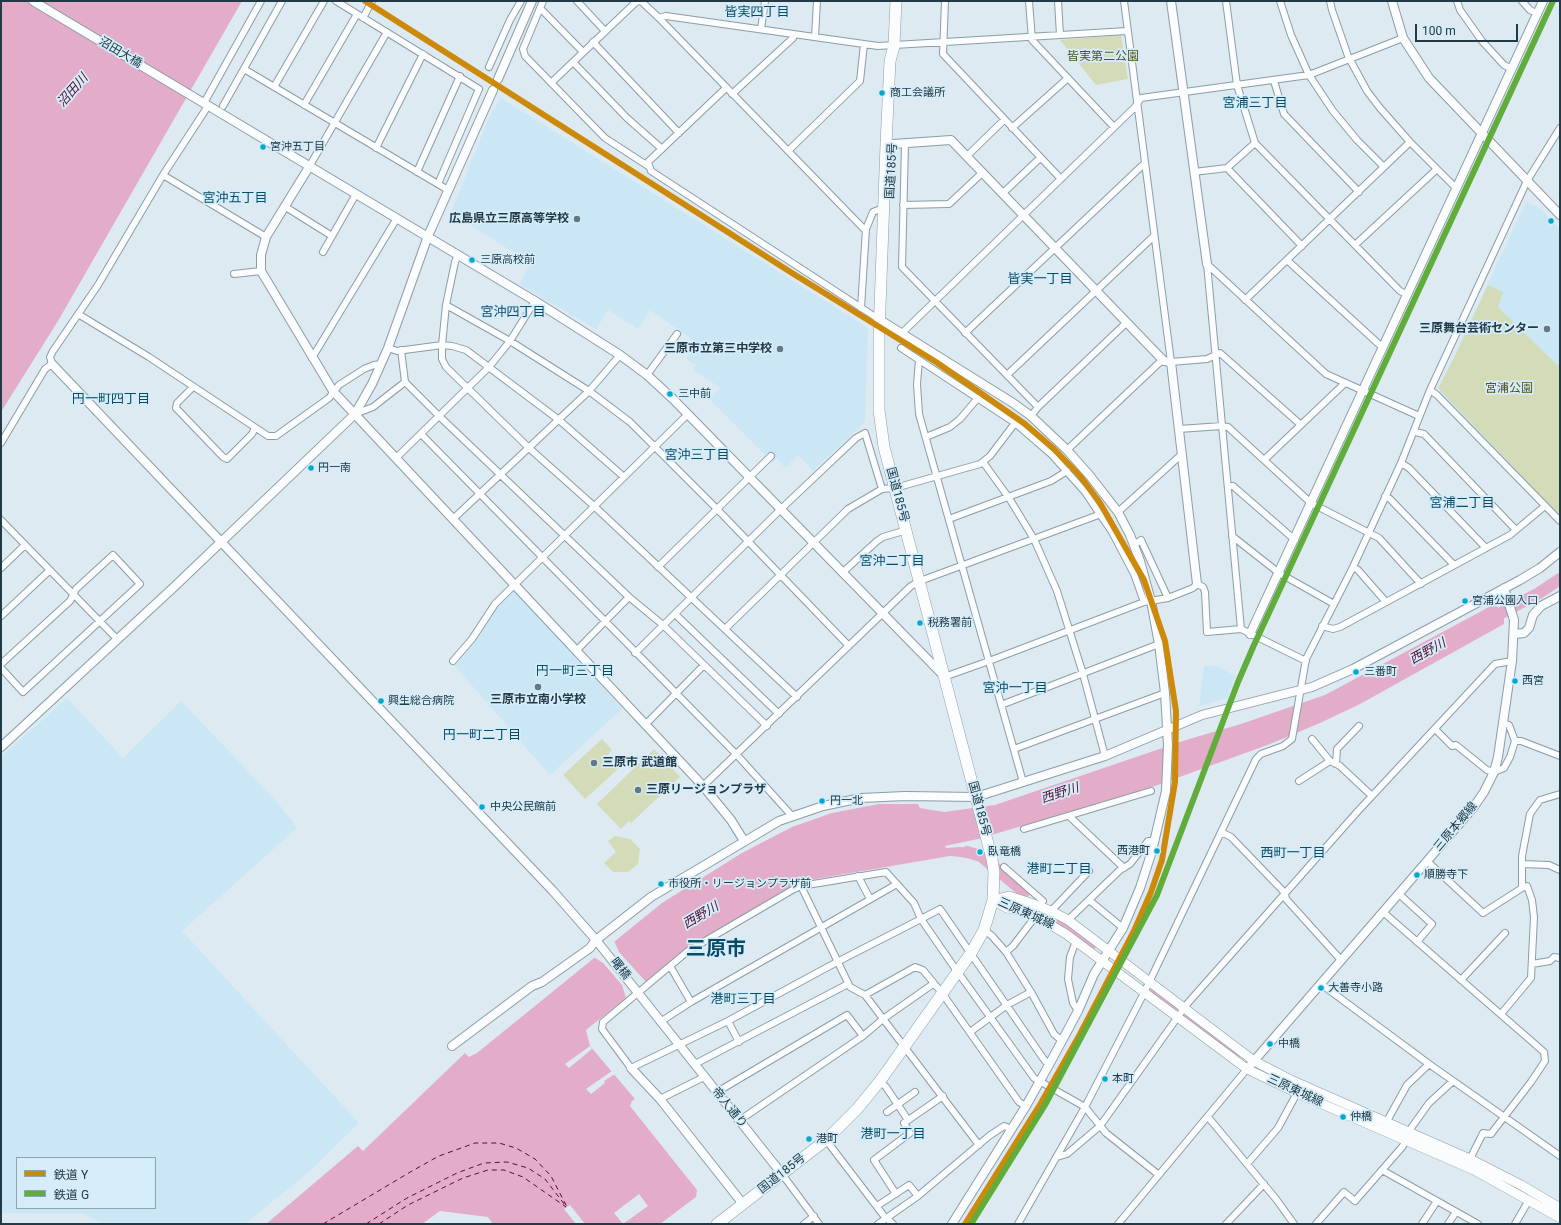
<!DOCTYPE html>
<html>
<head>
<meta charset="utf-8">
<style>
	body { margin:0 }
	#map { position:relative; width:1561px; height:1225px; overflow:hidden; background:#ddeaf1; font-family:Roboto,"Noto Sans JP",sans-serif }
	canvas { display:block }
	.frame { position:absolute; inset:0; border:2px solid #213a46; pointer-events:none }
	.legend { position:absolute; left:16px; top:1157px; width:140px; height:52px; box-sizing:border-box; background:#d5ecf9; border:1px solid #8da5b1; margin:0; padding:5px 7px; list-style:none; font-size:12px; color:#213a46 }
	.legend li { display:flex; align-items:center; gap:8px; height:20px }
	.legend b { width:20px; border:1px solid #8da5b1 }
	.scale { position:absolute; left:1415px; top:24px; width:103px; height:18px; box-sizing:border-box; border:2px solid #213a46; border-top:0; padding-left:5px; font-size:12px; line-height:14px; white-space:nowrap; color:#213a46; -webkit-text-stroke:3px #d5ecf9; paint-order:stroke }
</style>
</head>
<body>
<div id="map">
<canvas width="1561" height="1225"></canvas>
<div class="frame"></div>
<ul class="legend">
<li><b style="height:5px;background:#cd8a0a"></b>鉄道 Y</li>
<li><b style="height:5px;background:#60ad3b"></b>鉄道 G</li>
</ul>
<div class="scale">100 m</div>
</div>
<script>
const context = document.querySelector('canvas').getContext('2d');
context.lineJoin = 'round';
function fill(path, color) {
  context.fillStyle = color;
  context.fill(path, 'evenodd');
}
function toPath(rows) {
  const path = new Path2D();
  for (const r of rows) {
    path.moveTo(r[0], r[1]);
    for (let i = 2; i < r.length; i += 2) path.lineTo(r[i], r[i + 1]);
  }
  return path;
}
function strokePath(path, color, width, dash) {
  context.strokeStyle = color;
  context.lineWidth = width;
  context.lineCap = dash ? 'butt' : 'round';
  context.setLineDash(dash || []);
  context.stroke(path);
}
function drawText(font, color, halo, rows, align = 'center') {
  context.font = font + ' Roboto,"Noto Sans JP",sans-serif';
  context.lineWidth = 3.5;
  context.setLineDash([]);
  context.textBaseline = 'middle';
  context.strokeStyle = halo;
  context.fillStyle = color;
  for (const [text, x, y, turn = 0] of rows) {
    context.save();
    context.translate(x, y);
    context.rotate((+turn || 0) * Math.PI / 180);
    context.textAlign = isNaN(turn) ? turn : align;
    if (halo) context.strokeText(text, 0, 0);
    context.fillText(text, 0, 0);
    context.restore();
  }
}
const built = toPath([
	[501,98,868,328,865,421,859,428,813,471,798,455,785,468,777,458,773,463,709,399,721,388,693,370,696,365,686,359,696,342,650,310,638,329,608,310,596,329,519,284,531,263,451,213,487,122],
	[1526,202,1541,209,1560,229,1560,518,1442,397,1439,388],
	[515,590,622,709,550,775,455,666,477,640,497,607],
	[1204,666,1218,666,1235,676,1228,698,1199,706],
	[67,698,123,758,181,701,279,804,297,828,182,931,359,1123,311,1170,245,1224,103,1224,84,1214,1,1213,1,757],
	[17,1158,155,1158,155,1208,17,1208]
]);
const green = toPath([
	[1121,35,1128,79,1096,85,1060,40],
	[1488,285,1503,292,1498,307,1557,365,1560,363,1560,516,1438,388,1455,356],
	[602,739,612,750,606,757,618,769,585,799,563,775],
	[654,749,680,777,631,823,629,821,621,829,597,804],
	[615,836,630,839,640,849,638,864,628,872,613,872,604,863,616,852,608,841]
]);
const water = toPath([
	[1,1,242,1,58,321,1,412],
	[1491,606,1498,607,1504,616,1504,624,1360,704,1320,723,1270,744,1152,787,978,839,945,846,946,848,961,847,981,851,982,862,970,858,950,856,798,882,687,949,586,1030,590,1046,635,1099,632,1101,630,1106,697,1190,696,1197,660,1224,493,1224,488,1217,440,1211,422,1224,266,1224,358,1146,363,1151,465,1053,469,1057,477,1053,662,903,742,853,792,827,832,813,879,804,918,804,920,808,944,812,995,805,1186,740,1241,724,1325,695]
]);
const pier = toPath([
	[614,941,619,952,646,982,626,998,622,985,603,963,594,957],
	[590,1046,592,1049,569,1068,565,1064],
	[612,1071,615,1074,604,1081,605,1083,591,1094,586,1089],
	[639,1194,648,1206,623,1224,614,1213],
	[570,1205,585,1224,576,1224,564,1209]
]);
const river = toPath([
	[1488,620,1539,593,1560,579],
	[967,852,981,856,1024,892],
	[1062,923,1091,944],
	[1155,994,1172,1006],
	[1185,1017,1235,1053],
	[1502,1180,1560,1214]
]);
const ferry = toPath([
	[323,1224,412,1171,439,1156,475,1143,499,1143,516,1148,535,1159,551,1176,567,1207],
	[366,1224,407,1198,457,1173,484,1163,507,1162,528,1168,545,1179,565,1205],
	[379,1224,408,1205,463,1178,488,1170,504,1170,523,1177,566,1207]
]);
const street = toPath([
	[336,1,479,89,438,184],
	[543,1,523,49,525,56,605,138,648,166],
	[577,1,605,31],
	[641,1,659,18,864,229,866,229],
	[945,1,943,54,1061,179],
	[1029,1,1032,40,1114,127],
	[1058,1,1060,35],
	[1124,1,1171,362,1207,359,1220,353,1301,425],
	[1226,1,1237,85,1255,143,1400,291,1406,294],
	[1280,1,1291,35,1309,75,1333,111,1357,140,1384,167],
	[1330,1,1332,10,1348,56,1367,91,1380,108,1410,142,1456,188],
	[1457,1,1460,10,1482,41,1504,65,1512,69],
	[1522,1,1530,10,1538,14],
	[540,8,583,52],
	[363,18,372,1],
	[659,18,666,16,878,46,1127,31],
	[761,29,765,1],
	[815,37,817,1],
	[593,42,679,133],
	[573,62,627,118,662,149],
	[489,67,510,20,521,1],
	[244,69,448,190],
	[1274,81,1284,114,1359,192],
	[551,83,635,3,639,1],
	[274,87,324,1],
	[726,88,648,162,651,171,880,320],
	[732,94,793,38,794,34],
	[204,103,261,1],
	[304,105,357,14],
	[223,106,282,1],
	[1012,128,1068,78],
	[905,144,902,267,1038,407],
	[376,148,423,54],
	[788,151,860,81,864,44],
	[967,156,1004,120],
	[309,167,387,32],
	[1227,168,1302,246],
	[417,172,460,76],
	[1194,172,1227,168,1255,143],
	[163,175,266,237],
	[1002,194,1040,158],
	[903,205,949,204,982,173],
	[284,206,332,236],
	[1355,245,1437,169],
	[323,252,356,194],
	[458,255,455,262,446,305,442,345,442,359,446,367,529,448,594,506,797,697],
	[1287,260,1382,347],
	[1207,264,1241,629,1306,661],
	[1207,264,1326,374,1419,416],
	[234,274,261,271],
	[1245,300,1410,142],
	[446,305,510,341,589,391,630,422,717,509,849,646],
	[861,308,866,229,873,212,883,208],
	[78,314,149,357,268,436,276,436,329,398,339,385,364,369,374,365,381,364],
	[902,333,1135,107,1141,98,1309,75,1403,38],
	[965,333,1145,163],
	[388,348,397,351,442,345,452,346,466,350,559,420,624,477],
	[901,348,1015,423,1052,455,1085,492,1112,532,1134,574,1144,602],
	[401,350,405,382,439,416,629,597,663,625,767,726],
	[312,358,397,218],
	[919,360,917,384,919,414,1023,782],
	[647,375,677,334],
	[1007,375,1154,236],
	[193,387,177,403,176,408,223,457,227,459,252,434,255,428],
	[1430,390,1437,395,1560,521],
	[355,414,373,407,405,382],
	[1031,416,1038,407,1126,323],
	[1179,429,1222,426,1228,427,1311,503,1379,538,1421,584],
	[1415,432,1424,434,1516,530],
	[421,434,737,755,792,816],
	[926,437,950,427,960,419,978,398],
	[1,443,45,369,52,364,50,357,53,351,98,285,163,175,208,106],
	[1067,450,1160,362,1164,361],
	[396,458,489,367,510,341,535,301],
	[1264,460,1345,383],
	[983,462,1009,498,1034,539,1057,591,1083,674,1105,756],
	[1401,463,1409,468,1486,548],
	[1228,486,1233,486,1295,540],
	[1385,496,1390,499,1454,565],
	[1118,512,1182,454],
	[453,519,589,391,620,355],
	[949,519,1051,481,1067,471],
	[1,520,118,640],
	[1232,536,1279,573,1334,604],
	[1134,545,1141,540,1168,598],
	[658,567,771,456],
	[1353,567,1358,570,1386,602],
	[1,568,25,545],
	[842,573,877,541,883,537,907,530],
	[675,614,779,714],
	[1,616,50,570],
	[1322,626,1333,629,1340,627,1510,535,1545,506],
	[725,629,848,509,882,489,895,488,980,464,990,456,1015,423],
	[576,651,629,597],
	[635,653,781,509,856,438,865,433,882,489],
	[453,661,472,639,495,604,687,415],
	[1,664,70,601,76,589,113,555,140,584,23,692,1,668],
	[944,677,989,661,1144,602,1168,598,1193,588,1197,584,1203,587,1205,592,1207,632,1241,629],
	[1001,705,1159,644],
	[646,724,704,665],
	[1435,729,1452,746,1456,745,1487,770,1494,772,1504,768,1510,757,1515,741,1509,725,1503,723],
	[1312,739,1330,761,1340,766,1372,796],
	[1515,741,1521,741,1560,756],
	[1014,749,1165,693],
	[1336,764,1337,749,1359,726],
	[1299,781,1330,761],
	[703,786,911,586,920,581,1101,514],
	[1069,816,1124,868],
	[1024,829,1151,791],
	[1221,832,1231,837,1285,893,1286,899,1341,960],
	[1427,861,1483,913,1522,888,1522,856,1530,814,1540,800,1560,794],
	[1522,864,1549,865,1560,870],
	[1004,867,1043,901,1040,906],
	[858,876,870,899],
	[801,886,850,987,865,995,915,967,923,970,942,993,1019,1102,1026,1106],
	[1399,894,1432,924,1417,942],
	[1089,900,1123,928],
	[1051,911,1089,871],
	[1383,912,1544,1052,1545,1061,1531,1082,1491,1134,1483,1133,1470,1159],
	[1068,920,1120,870,1130,864,1148,841,1155,841],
	[984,930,992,936,1006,952,1031,992,1054,1034,1062,1041],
	[1076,941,1070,957,1068,979,1073,1003,1078,1011],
	[1006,952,1013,946,1035,917],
	[1532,964,1550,961,1554,957,1560,958],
	[670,966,691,1002],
	[1461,980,1505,933],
	[1321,984,1429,1064,1560,1156],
	[865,995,979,1145],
	[1501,1014,1531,978,1534,917,1532,900,1527,886,1522,888],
	[728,1021,739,1042],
	[660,1022,691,1002,897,884],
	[970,1032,1007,1005,1031,992],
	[1050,1063,1045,1061,940,909,921,919,837,962,728,1021,631,1068,602,1029,603,1022,688,951,794,889,801,886,886,872,914,903,921,919,952,964,1034,1078,1085,1107,1106,1133,1159,1175],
	[695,1064,848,984],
	[880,1081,886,1087,908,1120],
	[717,1092,847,1015,863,1036],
	[660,1099,704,1077],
	[887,1112,915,1092],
	[1208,1117,1276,1199,1294,1224],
	[740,1120,863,1036,883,1019,933,984],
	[1387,1121,1407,1085,1429,1064],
	[826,1140,884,1216,893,1224],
	[1057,1157,1067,1154,1100,1126,1187,1004,1358,811,1495,664,1512,661],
	[1247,1164,1278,1128,1297,1093],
	[1382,1170,1478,1224],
	[782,1174,819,1224],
	[896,1194,874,1160,910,1133,904,1123,943,1096],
	[877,1206,909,1185,918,1196],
	[804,1224,814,1216],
	[878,1224,918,1196,989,1136,1004,1126,1012,1129],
	[1018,1224,1085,1107,1144,993,1256,759,1261,754,1283,746,1292,739,1306,659,1353,567,1401,463,1430,390,1527,181,1560,128],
	[1118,1224,1247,1069],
	[1226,1224,1264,1184],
	[1316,1224,1344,1192,1355,1201,1403,1146,1409,1131,1429,1103,1453,1081],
	[1422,1224,1437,1201],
	[1448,1224,1456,1212],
	[1515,1224,1529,1200]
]);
const secondary = toPath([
	[33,1,535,301,620,355,647,375,673,399,944,676],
	[1171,1,1207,264],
	[1392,1,1403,38,1429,78,1560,215],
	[498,79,532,1],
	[893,144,951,140,1159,356,1164,361,1171,362,1197,584],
	[309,167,266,237,261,255,261,271,333,391,703,786,731,820,744,841],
	[880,320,1013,403,1031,416,1067,450,1090,476,1118,512,1130,535,1140,561,1151,601,1159,644,1165,693,1168,745,1166,791,1152,851,1140,888,1123,928,1094,974,1078,1011,1050,1063,1026,1106,952,1224],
	[52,364,553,891,596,940,782,1174],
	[1250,634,1543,1],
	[1515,634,1524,633,1529,628,1533,615,1541,606,1560,596],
	[1,747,174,587,355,414,372,384,388,348,428,236,493,90],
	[452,1046,532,986,542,982,590,948,596,940,651,897,779,821,823,806,861,798,905,796,976,797,1105,756,1202,715,1312,687,1353,669,1520,580,1540,568,1560,552],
	[631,1068,660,1099,743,1204],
	[1247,1069,1473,808,1484,792,1494,772,1498,757,1512,661,1514,620,1504,588]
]);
const primary = toPath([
	[993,900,1007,908,1020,911,1044,921,1066,934,1247,1069,1297,1093,1474,1170,1560,1218],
	[993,900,1009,896,1028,902,1051,911,1068,920,1254,1061,1289,1079,1470,1159,1521,1185,1560,1208]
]);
const highway = toPath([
	[717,1224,826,1140,858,1108,880,1081,971,953,984,930,993,900,994,872,992,859,884,447,879,410,879,334,886,144,890,61,894,46,896,1]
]);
const rail1 = toPath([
	[365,1,792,273,936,362,1025,424,1054,449,1080,476,1100,503,1144,580,1165,641,1176,711,1175,782,1162,860,1151,892,1134,931,1079,1036,1041,1103,965,1224]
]);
const rail2 = toPath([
	[971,1224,1045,1105,1157,895,1238,682,1254,645,1553,1]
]);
const markers = [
	[882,93,3.5,"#00a9ce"],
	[263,147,3.5,"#00a9ce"],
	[577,219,4,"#637882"],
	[1551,221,3.5,"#00a9ce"],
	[472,260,3.5,"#00a9ce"],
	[1547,329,4,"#637882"],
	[780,349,4,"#637882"],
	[670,394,3.5,"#00a9ce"],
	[311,468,3.5,"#00a9ce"],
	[1465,601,3.5,"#00a9ce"],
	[920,623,3.5,"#00a9ce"],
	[1356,672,3.5,"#00a9ce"],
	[1515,681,3.5,"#00a9ce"],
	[538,687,4,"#637882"],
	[381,701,3.5,"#00a9ce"],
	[594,763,4,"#637882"],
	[638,790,4,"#637882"],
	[822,801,3.5,"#00a9ce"],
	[482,807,3.5,"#00a9ce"],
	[1157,851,3.5,"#00a9ce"],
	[980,852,3.5,"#00a9ce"],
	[1417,875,3.5,"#00a9ce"],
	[661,884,3.5,"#00a9ce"],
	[1321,988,3.5,"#00a9ce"],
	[1270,1044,3.5,"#00a9ce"],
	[1105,1079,3.5,"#00a9ce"],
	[1343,1117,3.5,"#00a9ce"],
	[809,1139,3.5,"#00a9ce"]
];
const busNames = [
	["商工会議所",890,93],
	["宮沖五丁目",270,147],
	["三原高校前",480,260],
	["三中前",678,394],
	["円一南",318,468],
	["宮浦公園入口",1472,601],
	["税務署前",928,623],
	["三番町",1364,672],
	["西宮",1522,681],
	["興生総合病院",388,701],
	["円一北",830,801],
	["中央公民館前",490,807],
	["西港町",1150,851,"right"],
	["臥竜橋",988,852],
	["順勝寺下",1424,875],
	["市役所・リージョンプラザ前",668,884],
	["大善寺小路",1328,988],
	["中橋",1278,1044],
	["本町",1112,1079],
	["仲橋",1350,1117],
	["港町",816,1139]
];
const streetNames = [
	["沼田大橋",120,53,31],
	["国道185号",892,171,-87],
	["国道185号",897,495,75],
	["国道185号",979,809,75],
	["三原本郷線",1456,827,-50],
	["三原東城線",1026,914,24],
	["曙橋",620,969,52],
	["三原東城線",1295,1091,25],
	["帝人通り",729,1108,51],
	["国道185号",782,1174,-38]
];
const parkNames = [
	["皆実第二公園",1103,57],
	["宮浦公園",1509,389]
];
const poiNames = [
	["広島県立三原高等学校",569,219],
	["三原舞台芸術センター",1539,329],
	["三原市立第三中学校",772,349],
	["三原市立南小学校",538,700,"center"],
	["三原市 武道館",602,763,"left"],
	["三原リージョンプラザ",646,790,"left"]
];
const neighbourhoodNames = [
	["皆実四丁目",757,13],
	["宮浦三丁目",1255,104],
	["宮沖五丁目",235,199],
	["皆実一丁目",1040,280],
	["宮沖四丁目",513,313],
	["円一町四丁目",111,400],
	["宮沖三丁目",697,456],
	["宮浦二丁目",1462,504],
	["宮沖二丁目",892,562],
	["円一町三丁目",575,672],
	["宮沖一丁目",1015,689],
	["円一町二丁目",482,736],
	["西町一丁目",1293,854],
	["港町二丁目",1059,870],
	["港町三丁目",743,1000],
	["港町一丁目",893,1135]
];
const waterNames = [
	["沼田川",73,91,-49],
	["西野川",1428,652,-29],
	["西野川",1060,794,-18],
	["西野川",701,916,-31]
];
const townNames = [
	["三原市",716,950]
];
fill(built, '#cbe7f6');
fill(green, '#d3dbb9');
fill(water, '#e3acc8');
fill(pier, '#ddeaf1');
strokePath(river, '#e3acc8', 12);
strokePath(ferry, '#570f37', 1, [5, 4]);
strokePath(street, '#8c9da5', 8);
strokePath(secondary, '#8c9da5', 10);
strokePath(primary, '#8c9da5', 10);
strokePath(highway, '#8c9da5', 12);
strokePath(street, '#fafcfd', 6);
strokePath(secondary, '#fafcfd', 8);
strokePath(primary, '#fafcfd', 9);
strokePath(highway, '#fafcfd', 11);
strokePath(rail1, '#cd8a0a', 6);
strokePath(rail2, '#60ad3b', 6);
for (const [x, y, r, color] of markers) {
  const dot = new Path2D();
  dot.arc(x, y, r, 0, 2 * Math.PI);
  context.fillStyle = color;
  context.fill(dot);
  strokePath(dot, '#d5ecf9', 1.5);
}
drawText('11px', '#213a46', '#d5ecf9', busNames, 'left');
drawText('12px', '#213a46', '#d5ecf9', streetNames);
drawText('12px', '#545618', '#d5ecf9', parkNames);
drawText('bold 12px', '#213a46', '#d5ecf9', poiNames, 'right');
drawText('13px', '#0a4c66', '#d5ecf9', neighbourhoodNames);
drawText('italic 13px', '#570f37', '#d5ecf9', waterNames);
drawText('bold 20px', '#0a4c66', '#d5ecf9', townNames);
</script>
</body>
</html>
